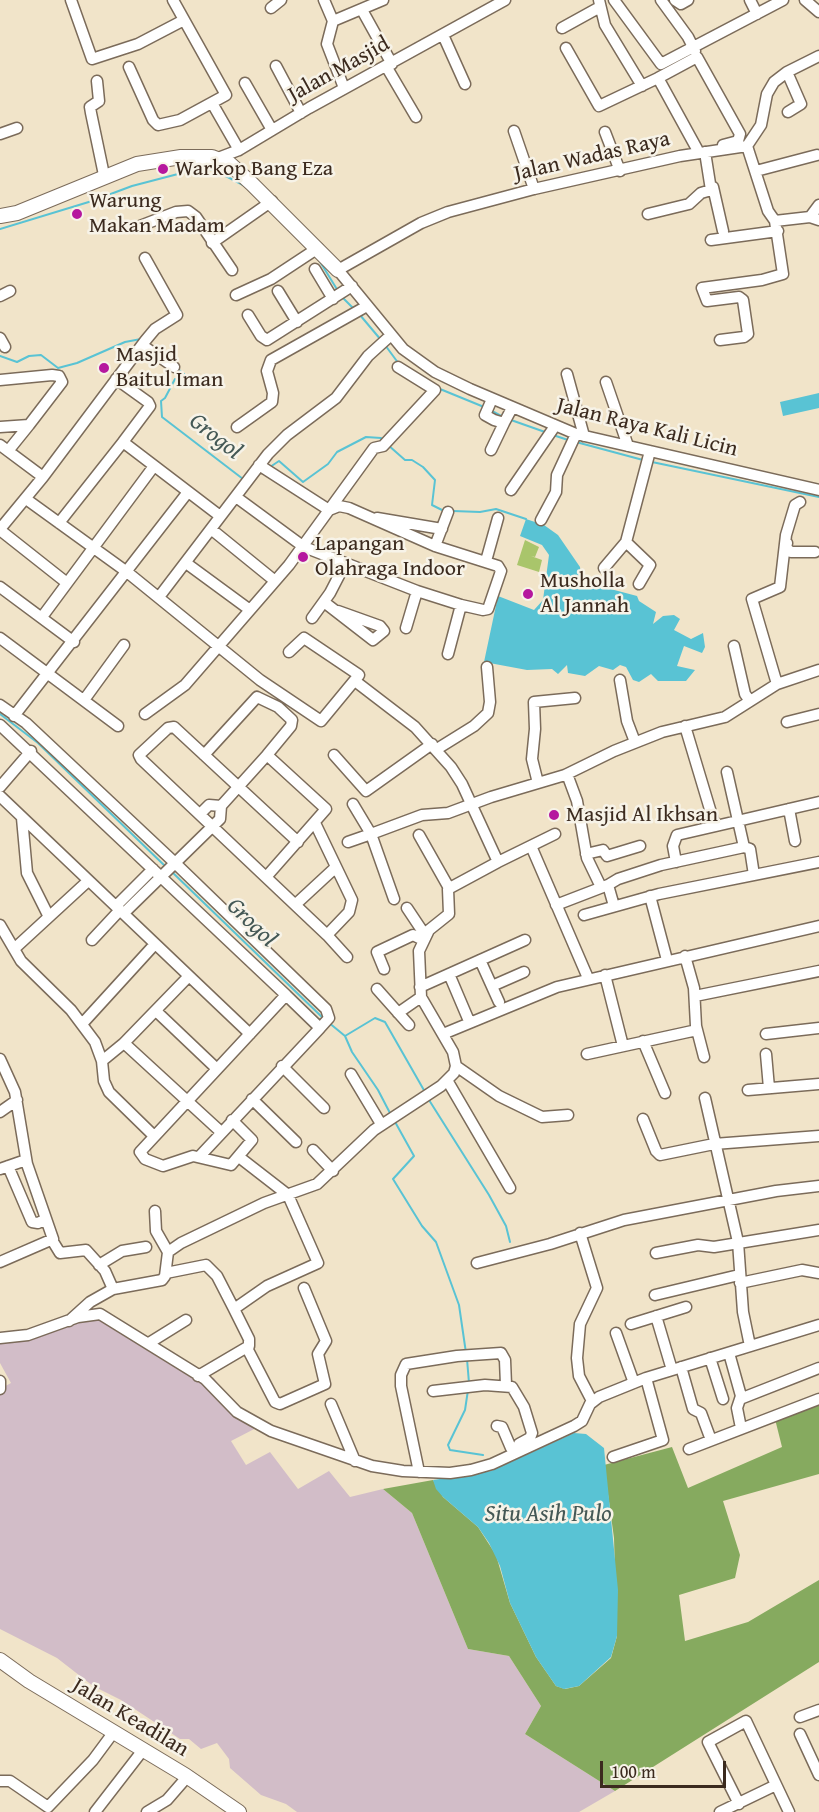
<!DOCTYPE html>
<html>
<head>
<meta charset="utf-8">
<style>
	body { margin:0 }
	#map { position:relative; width:819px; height:1812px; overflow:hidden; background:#f1e4c9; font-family:"Gentium Book Plus",serif }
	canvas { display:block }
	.scale { position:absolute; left:600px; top:1761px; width:126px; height:27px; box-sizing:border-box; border:3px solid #3b2a1e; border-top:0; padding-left:8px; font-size:18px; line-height:21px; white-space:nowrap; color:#3b2a1e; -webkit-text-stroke:4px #f7f3e8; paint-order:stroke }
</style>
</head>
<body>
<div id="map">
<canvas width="819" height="1812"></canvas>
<div class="scale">100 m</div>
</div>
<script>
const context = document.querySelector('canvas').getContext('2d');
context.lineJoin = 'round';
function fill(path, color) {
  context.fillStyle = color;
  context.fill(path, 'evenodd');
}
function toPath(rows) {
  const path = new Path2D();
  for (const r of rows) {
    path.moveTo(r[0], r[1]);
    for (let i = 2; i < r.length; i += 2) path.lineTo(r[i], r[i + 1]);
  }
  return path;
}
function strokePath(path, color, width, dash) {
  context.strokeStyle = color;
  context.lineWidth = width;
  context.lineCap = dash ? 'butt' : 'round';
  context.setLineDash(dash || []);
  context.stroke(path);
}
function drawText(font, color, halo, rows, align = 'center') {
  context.font = font + ' "Gentium Book Plus",serif';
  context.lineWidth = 5;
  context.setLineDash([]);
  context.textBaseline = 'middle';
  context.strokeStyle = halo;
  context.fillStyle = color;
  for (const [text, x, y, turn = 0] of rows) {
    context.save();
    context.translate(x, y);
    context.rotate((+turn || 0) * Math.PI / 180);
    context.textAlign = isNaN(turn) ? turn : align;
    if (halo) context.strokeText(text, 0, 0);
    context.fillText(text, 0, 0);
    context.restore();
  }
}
const industrial = toPath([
	[99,1311,191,1369,214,1378,228,1399,260,1426,231,1441,246,1465,270,1452,298,1489,329,1471,350,1497,383,1489,412,1513,468,1649,509,1656,541,1706,525,1734,615,1791,579,1812,297,1812,286,1804,261,1795,230,1768,229,1759,217,1743,201,1749,189,1739,180,1739,121,1700,93,1686,57,1658,0,1629,0,1389,11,1383,0,1363,0,1335,29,1331]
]);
const green = toPath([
	[525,540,539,547,535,557,531,556,542,560,539,572,517,565]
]);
const forest = toPath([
	[819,1396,819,1474,723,1501,740,1555,735,1578,679,1595,685,1641,748,1622,819,1580,819,1662,615,1791,525,1734,541,1706,509,1656,468,1649,412,1513,383,1489,433,1480,443,1497,478,1527,496,1555,510,1603,536,1657,556,1686,565,1689,579,1686,611,1658,617,1636,614,1538,604,1465,672,1447,688,1488,782,1447,774,1415]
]);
const water = toPath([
	[819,393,819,408,783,416,780,402],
	[526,519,544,525,558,535,580,567,581,577,603,587,637,596,639,601,656,612,653,624,663,616,674,615,680,619,674,630,691,639,703,633,705,647,702,653,684,646,677,666,695,670,686,681,658,681,651,674,639,682,633,680,626,667,620,665,613,670,599,666,585,676,568,673,567,665,558,674,552,669,527,670,484,662,498,596,534,610,543,600,549,555,542,545,520,536],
	[574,1433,586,1434,604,1448,618,1590,617,1636,611,1657,579,1686,564,1689,556,1686,536,1657,510,1603,500,1566,489,1543,478,1527,443,1497,436,1489,433,1480,491,1471]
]);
const stream = toPath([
	[0,229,92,201,132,186,201,168,214,170,245,186],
	[319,260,338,291],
	[341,296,354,309],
	[360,315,381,340],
	[385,345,399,364],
	[0,356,17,362,29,356,41,355,58,368,77,363,125,342,141,339],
	[178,369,184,374,181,380,175,379,165,398,161,401,162,417,243,479],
	[440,389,484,407],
	[492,411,503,417],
	[511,420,545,432],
	[553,435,568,440],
	[576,442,643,460],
	[388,445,405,460,412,460,423,467,435,480,432,505,444,511],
	[652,462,819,497],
	[270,467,279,461,303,482,328,464,337,452,366,437,381,438,384,441],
	[453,511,480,512,496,509,526,519],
	[0,714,38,743,166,867],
	[171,871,324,1019],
	[328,1022,345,1036,375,1018,385,1022,425,1092],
	[345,1036,352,1052,378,1090,391,1115],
	[429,1100,489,1195,506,1226,510,1242],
	[394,1120,414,1156,393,1179,422,1226,436,1242,459,1305,466,1353],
	[467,1359,469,1383],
	[468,1390,465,1410,448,1445,450,1450,483,1455]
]);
const minor = toPath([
	[71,0,92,59,138,44,184,20],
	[324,0,333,21,327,44,344,88],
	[599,0,605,25,642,86],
	[614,0,661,64,783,0],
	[661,0,688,37,695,51],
	[675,0,681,4,688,0],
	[750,0,757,14],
	[805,0,819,12],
	[271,8,281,0],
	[362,10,392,64],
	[333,21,383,0],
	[562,28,600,7],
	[443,35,465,84],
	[566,48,599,106,658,78,697,149],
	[819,56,787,72,774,82,767,94,761,125,747,146,680,156,534,189,448,212,421,223,338,270,403,349,435,372,470,389,576,434,819,490],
	[276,66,301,113],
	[386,66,416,117],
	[129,67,153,120,158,125,180,120,226,95,173,0],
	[787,72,801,104,788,112],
	[658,78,697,57,740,134,738,141,723,145],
	[97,81,99,101,90,107,91,113,104,175],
	[245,83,272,130],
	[212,103,239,150],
	[514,131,534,189],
	[605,132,620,171],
	[0,134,17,128],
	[218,158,239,150,309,108,505,0],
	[756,171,817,155],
	[713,187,723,231],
	[648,214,689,204,701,193,711,190,705,152],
	[810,217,819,205],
	[775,221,810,217,819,220],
	[140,226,176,212,188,211,196,217,232,270],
	[711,240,778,231],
	[212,243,272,201],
	[315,269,333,299],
	[278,291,297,322],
	[236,295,271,279,318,248],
	[0,296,10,291],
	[248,315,261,336,267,340,352,286],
	[0,338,5,347],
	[720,340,744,337,748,334,743,300,739,297,707,301,702,288,762,280,783,274,775,221,768,211,747,146],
	[142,345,174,367],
	[567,374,584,436],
	[116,379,148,402,150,406,123,442],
	[0,380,52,375,59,376,62,382,29,425,0,427],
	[606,382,628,446],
	[492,399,485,415,494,420,504,423,512,408],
	[237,427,272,402,273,393,267,371,271,360,367,306],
	[0,445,43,477],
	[491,450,504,423],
	[8,451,29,425],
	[511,490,555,426],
	[236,497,304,547,417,591,461,605,483,610,488,609,501,571,498,566,435,546,349,508,339,506,329,510],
	[26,499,127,572,260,680,321,721,359,675,304,638,289,652],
	[329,510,374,448,383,446,435,390,398,367],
	[377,518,442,529],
	[541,520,556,492,557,475,576,434],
	[59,523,123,442,220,516],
	[0,529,43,477,145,341,155,329,177,315,145,258],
	[211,529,275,581],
	[0,530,67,583],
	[626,542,650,565,639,584],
	[787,543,786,548,791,552,815,552],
	[435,546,448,512],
	[486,561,498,518],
	[186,563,250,610],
	[604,568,626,542,650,451],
	[0,587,74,642],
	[159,597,268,454,287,435,336,398,368,356,390,336],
	[324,602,373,640,384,631,380,626,338,611],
	[42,617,154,466],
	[312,618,330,593,345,564],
	[406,628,417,591],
	[0,638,118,726],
	[734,646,745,694,750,701],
	[448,654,461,605],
	[620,680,627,721,635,742],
	[777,684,752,599,780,587,786,535,795,505,800,502],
	[84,700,124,645],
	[0,705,26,723,174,862,326,1009,329,1018,320,1028,286,995],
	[145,714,185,685,289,565,329,510,259,465],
	[14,716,188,492],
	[787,722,819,714],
	[0,725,286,995,140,1152,145,1159,163,1166,193,1156,231,1165,252,1140,232,1120],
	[685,726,715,826],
	[437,749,474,726,488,713,490,702,487,667],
	[267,755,326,809,267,876],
	[334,755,366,791,432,744],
	[727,772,744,847,750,849,754,875],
	[567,774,577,801,587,858,601,887],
	[538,783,532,759,535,729,534,702,575,698],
	[0,787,31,751],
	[0,796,250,1034],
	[353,804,371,834,422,815,448,813,491,797,565,775,614,751,662,732,725,717,777,684,819,670],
	[789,809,795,841],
	[200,814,209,805,221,806,267,755,291,726,292,720,278,707,257,697,204,755],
	[22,818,27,873,49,917],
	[419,835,449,888],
	[298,842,174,727,168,728,139,755,141,759,327,935,349,912,352,900,315,823],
	[348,842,371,834,394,899],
	[531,846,588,978],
	[586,854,603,850,607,856,640,846],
	[498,862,555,834],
	[676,862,673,846,677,835,819,802],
	[608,885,618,879,661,865,744,847],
	[650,896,667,960],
	[296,904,336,867],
	[556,905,608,885,614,906],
	[116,906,153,869],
	[407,908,425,935],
	[124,913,220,819,221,806],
	[584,915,659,894,819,862],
	[0,925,21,961,71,1010,95,1042,102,1061,104,1081,109,1092,153,1135],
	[327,935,347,957],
	[92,940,120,910],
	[14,949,88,881],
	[685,956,694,988,696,1026,704,1057],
	[480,960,499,1002],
	[384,969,377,952,413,935,423,940],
	[449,974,469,1021],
	[605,975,623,1046],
	[492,986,524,972],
	[420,987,525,940],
	[377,989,409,1025],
	[695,996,819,971],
	[156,1011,217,1069],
	[398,1013,421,997],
	[82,1024,155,944],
	[443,1034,557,987,819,926],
	[766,1034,819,1028],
	[643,1041,665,1093],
	[124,1043,221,1132],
	[587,1054,697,1030],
	[766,1054,769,1088],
	[0,1059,15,1092,27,1164,53,1239,0,1262],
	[102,1061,124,1043,189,976],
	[282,1066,324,1108],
	[456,1066,499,1096,542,1117,568,1115],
	[351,1074,381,1124],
	[447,1080,510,1188],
	[748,1090,819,1084],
	[705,1098,738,1242,743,1312,750,1346],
	[252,1099,296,1142],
	[0,1112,17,1100],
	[643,1119,656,1151,660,1155,714,1144,819,1136],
	[313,1150,333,1171],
	[199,1157,320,1028],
	[8,1166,32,1222,38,1223,46,1219],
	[0,1169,26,1160],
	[155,1211,156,1231,168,1252],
	[580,1233,597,1288,580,1324,577,1358,579,1376,592,1401],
	[52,1240,60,1253,86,1250,105,1271,113,1289],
	[656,1253,698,1245,714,1247,819,1230],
	[477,1263,550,1244,624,1220,776,1191,819,1186],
	[99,1265,122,1251,146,1247],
	[166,1273,206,1265,217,1276,234,1309,267,1286,318,1263,288,1195,239,1157],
	[740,1283,802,1270,819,1273],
	[655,1295,739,1275],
	[656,1316,672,1370],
	[69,1321,90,1302,113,1289,162,1280,165,1276,168,1252,181,1243,264,1203,317,1184,374,1130,441,1086,454,1073,456,1066,453,1052,421,997,419,951,429,930,449,914,448,889,498,862,462,784,451,767,415,727,355,681],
	[631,1324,686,1307],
	[616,1333,634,1383],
	[0,1338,28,1335,78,1317,100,1314,205,1379,237,1412,271,1431,372,1466,403,1471,450,1473,471,1470,492,1464,574,1426,582,1421,590,1404,599,1397,646,1378,819,1325],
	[149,1343,186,1320],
	[247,1348,275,1402,280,1404,325,1384,318,1354,326,1341,304,1288],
	[729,1353,741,1396,737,1408,741,1428],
	[710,1358,723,1399],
	[681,1367,693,1409,701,1413,711,1440],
	[198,1376,249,1346,249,1339,234,1309],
	[0,1381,0,1389],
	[433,1391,485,1385,512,1387,524,1407,532,1433,530,1438,519,1444],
	[740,1399,819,1368],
	[331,1404,355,1461],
	[497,1426,502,1427,511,1448],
	[689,1449,819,1399],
	[613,1457,663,1440,646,1378],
	[419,1472,401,1386,401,1375,406,1364,457,1356,501,1353,505,1360,506,1385],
	[800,1717,819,1710],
	[800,1734,819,1775],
	[0,1781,10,1781,48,1807,93,1760,113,1733],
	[739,1804,708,1742,746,1721,789,1812],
	[95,1812,143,1750],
	[147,1812,167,1800,187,1777],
	[720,1812,776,1785]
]);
const major = toPath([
	[0,216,17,213,137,164,181,157,212,157,230,164,252,184,338,270],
	[0,1660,29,1681,185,1775,239,1812]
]);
const markers = [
	[163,169,6,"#b5179e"],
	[77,214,6,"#b5179e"],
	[104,368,6,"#b5179e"],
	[303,557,6,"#b5179e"],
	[528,594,6,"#b5179e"],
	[554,815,6,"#b5179e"]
];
const streetNames = [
	["Jalan Masjid",339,70,-29],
	["Jalan Wadas Raya",592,157,-13],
	["Jalan Raya Kali Licin",647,428,14],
	["Jalan Keadilan",130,1718,31]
];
const poiNames = [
	["Warkop Bang Eza",175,169],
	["Warung",89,201],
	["Makan Madam",89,226],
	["Masjid",116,355],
	["Baitul Iman",116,380],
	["Lapangan",315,544],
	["Olahraga Indoor",315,569],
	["Musholla",540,581],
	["Al Jannah",540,606],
	["Masjid Al Ikhsan",566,815]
];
const waterNames = [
	["Grogol",215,437,38],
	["Grogol",251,923,44],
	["Situ Asih Pulo",548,1515]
];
fill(industrial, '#d2bdc8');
fill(green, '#a9c56b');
fill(forest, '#86aa5f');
fill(water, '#59c3d4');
strokePath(stream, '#59c3d4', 2);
strokePath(minor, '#7b6b5a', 13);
strokePath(major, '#7b6b5a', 16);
strokePath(minor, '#fff', 10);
strokePath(major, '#fff', 14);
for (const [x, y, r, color] of markers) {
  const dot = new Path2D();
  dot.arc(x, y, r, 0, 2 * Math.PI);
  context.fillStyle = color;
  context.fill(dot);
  strokePath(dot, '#f7f3e8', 2);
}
drawText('22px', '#3b2a1e', '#f7f3e8', streetNames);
drawText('22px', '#3b2a1e', '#f7f3e8', poiNames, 'left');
drawText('italic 24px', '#445855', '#f7f3e8', waterNames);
</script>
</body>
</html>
